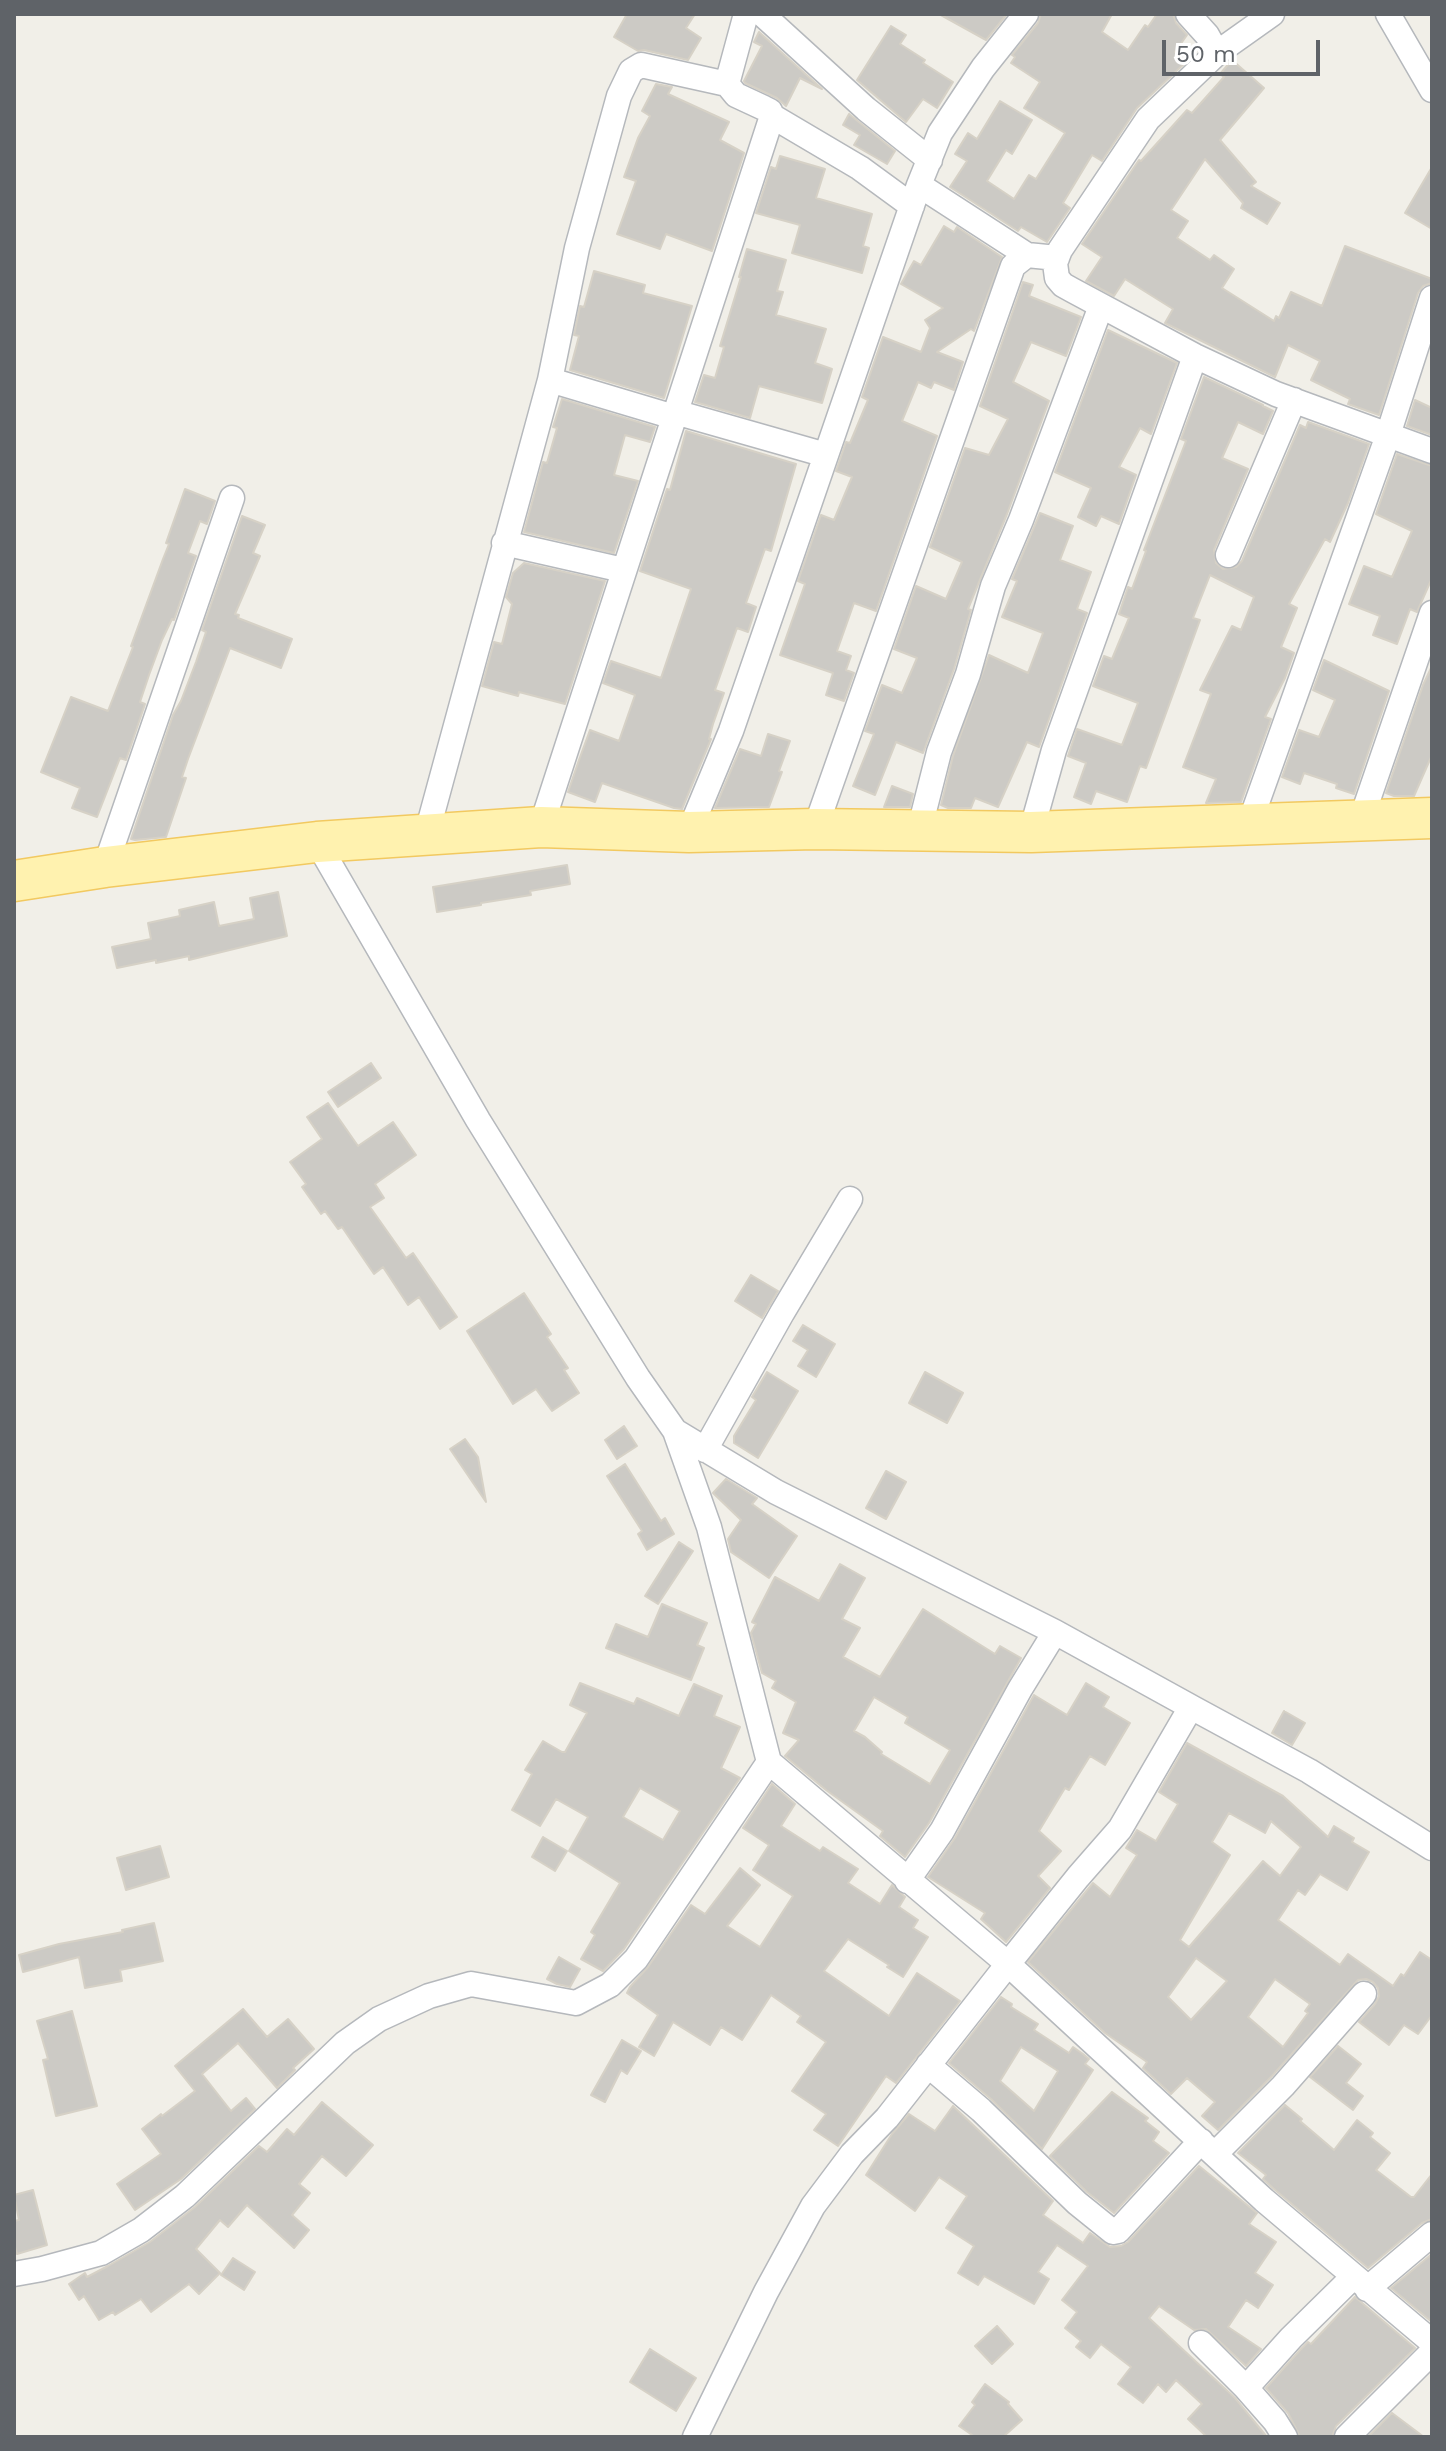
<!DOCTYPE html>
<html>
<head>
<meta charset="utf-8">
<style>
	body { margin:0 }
	#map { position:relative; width:1446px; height:2451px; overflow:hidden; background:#f1efe8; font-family:"Work Sans",sans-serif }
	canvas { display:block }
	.frame { position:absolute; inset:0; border:16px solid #5f6368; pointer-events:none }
	.scale { position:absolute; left:1162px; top:40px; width:158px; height:36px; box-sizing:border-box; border:4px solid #5f6368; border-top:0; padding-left:10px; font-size:24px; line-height:28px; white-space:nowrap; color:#5f6368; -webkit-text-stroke:6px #fff; paint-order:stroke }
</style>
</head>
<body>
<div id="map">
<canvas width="1446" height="2451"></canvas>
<div class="frame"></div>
<div class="scale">50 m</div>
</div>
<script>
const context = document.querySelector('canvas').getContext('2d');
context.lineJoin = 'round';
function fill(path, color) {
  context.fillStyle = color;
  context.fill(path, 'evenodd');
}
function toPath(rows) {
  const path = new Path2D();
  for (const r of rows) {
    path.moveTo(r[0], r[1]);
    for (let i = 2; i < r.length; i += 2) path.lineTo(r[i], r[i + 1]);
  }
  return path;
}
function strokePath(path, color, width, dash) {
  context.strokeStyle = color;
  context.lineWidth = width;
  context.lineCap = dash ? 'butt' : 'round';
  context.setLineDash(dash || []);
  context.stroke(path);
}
const building = toPath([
	[627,14,695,14,686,28,701,38,688,60,644,50,638,51,614,37,627,14],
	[939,14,1007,14,986,40,939,14],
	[1041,14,1112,14,1102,32,1128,50,1145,25,1148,27,1157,14,1173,14,1176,23,1187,35,1175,52,1186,59,1186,62,1137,108,1102,161,1092,155,1063,203,1070,208,1047,242,1021,227,1018,231,950,187,967,161,955,154,968,133,977,139,1000,101,1032,120,1012,154,1006,150,987,181,1014,199,1029,175,1036,179,1065,133,1024,108,1040,82,1011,63,1015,57,1012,55,1038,23,1041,14],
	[891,26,906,35,900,44,925,60,923,63,953,82,937,108,923,99,906,122,857,80,891,26],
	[759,32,822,89,800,78,786,106,777,98,745,83,744,81,762,46,754,42,759,32],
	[1232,60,1264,88,1220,140,1256,182,1251,186,1280,203,1267,224,1241,208,1243,203,1205,159,1171,210,1188,221,1177,238,1210,260,1214,255,1234,269,1222,288,1274,321,1276,316,1279,318,1291,292,1322,306,1345,246,1432,279,1432,283,1423,286,1418,293,1379,415,1348,404,1350,399,1311,380,1320,361,1288,345,1275,377,1165,323,1173,309,1125,279,1114,296,1086,281,1102,257,1082,244,1139,160,1141,161,1187,110,1192,113,1224,77,1220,74,1232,60],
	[656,84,672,87,668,94,729,122,720,140,744,153,712,251,666,234,660,249,617,234,636,181,624,177,638,138,650,116,642,111,656,84],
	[849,114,895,151,887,164,854,145,860,135,843,125,849,114],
	[780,156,825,169,816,198,872,214,863,246,869,248,862,273,792,253,800,225,756,213,771,167,776,169,780,156],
	[1432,167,1432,229,1405,213,1432,167],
	[944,226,954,232,957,227,1002,257,974,331,971,329,937,352,963,362,954,390,934,382,931,388,918,382,902,421,937,436,876,611,854,603,837,651,851,656,846,670,854,673,844,701,826,695,833,673,780,655,805,584,798,581,821,515,834,520,852,477,836,471,846,442,850,443,868,400,862,397,883,337,921,352,930,328,925,320,943,308,901,284,914,261,921,265,944,226],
	[747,249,786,260,777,291,783,292,776,315,826,329,815,363,832,369,822,403,759,386,750,418,695,402,704,375,715,378,724,347,720,346,741,277,739,277,747,249],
	[594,271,645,285,643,293,692,306,664,398,570,370,579,336,574,335,580,306,584,307,594,271],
	[1023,282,1033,285,1029,296,1081,317,1066,356,1031,342,1013,382,1049,401,1007,514,968,609,971,610,954,669,923,753,896,742,875,795,853,786,874,734,865,731,882,685,902,693,917,658,894,649,916,586,946,599,962,562,930,547,965,448,989,455,1008,419,980,406,1023,282],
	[1108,330,1177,363,1151,434,1140,428,1119,467,1136,475,1119,524,1101,516,1096,526,1078,517,1091,488,1055,472,1108,330],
	[1204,377,1263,405,1263,406,1273,411,1263,434,1238,422,1222,458,1248,469,1214,550,1216,563,1223,569,1236,567,1242,561,1300,425,1306,428,1308,422,1369,444,1348,503,1330,542,1325,539,1289,604,1297,608,1281,647,1294,653,1285,678,1265,717,1271,719,1241,802,1206,803,1216,779,1183,767,1211,694,1200,690,1232,626,1241,630,1254,597,1210,575,1193,618,1200,620,1146,768,1140,766,1127,802,1096,791,1091,804,1074,797,1086,763,1068,756,1077,729,1122,745,1138,703,1093,686,1104,656,1112,659,1129,618,1119,614,1128,587,1132,589,1146,551,1144,550,1186,441,1181,439,1204,377],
	[562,399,655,427,650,442,625,435,614,475,638,481,614,553,524,532,543,462,547,463,557,428,553,427,562,399],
	[1415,400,1432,408,1432,435,1407,426,1415,400],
	[686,431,796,464,771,551,765,549,746,603,756,607,748,632,737,628,715,690,724,693,713,724,709,739,711,739,682,809,674,808,602,783,595,802,568,792,579,760,590,730,619,741,635,695,603,683,611,661,661,678,691,589,640,571,667,489,670,490,686,431],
	[1397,454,1432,466,1432,578,1417,612,1410,609,1397,644,1373,635,1380,616,1349,604,1364,566,1392,577,1412,531,1376,514,1397,454],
	[185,489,215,501,207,524,200,521,188,553,196,556,174,620,172,619,162,640,149,675,140,702,145,704,126,760,120,758,97,817,72,808,80,788,41,772,71,697,108,711,133,647,131,646,163,559,169,544,166,543,185,489],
	[1040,513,1073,526,1060,560,1091,572,1077,609,1087,613,1039,747,1027,742,998,807,975,798,971,808,948,808,941,805,953,756,989,655,1028,673,1043,633,1002,617,1017,581,1012,579,1040,513],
	[242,516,265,525,253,553,260,556,235,614,239,615,238,618,292,639,281,668,230,648,188,759,182,777,186,778,166,837,135,840,131,839,173,715,181,701,196,662,206,632,202,630,242,516],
	[524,563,605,581,565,704,519,692,518,696,482,686,494,642,502,644,512,604,506,597,513,573,524,563],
	[1324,660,1389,691,1354,794,1336,788,1337,784,1304,773,1300,784,1282,777,1299,730,1319,737,1335,700,1313,690,1324,660],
	[1432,666,1432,755,1414,796,1394,796,1386,793,1423,685,1432,666],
	[768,734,790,741,779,771,782,772,769,807,715,808,740,749,761,756,768,734],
	[892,786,913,794,910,807,884,807,892,786],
	[567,865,570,884,530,891,531,895,481,903,481,905,437,912,433,887,567,865],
	[278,892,287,936,189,960,189,956,156,963,156,960,117,968,112,947,151,939,148,923,180,916,179,910,214,902,219,926,254,919,250,898,278,892],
	[371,1063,381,1078,338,1107,328,1092,371,1063],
	[328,1103,358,1146,393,1122,416,1155,375,1184,384,1198,370,1207,406,1258,413,1253,457,1317,440,1329,419,1297,408,1305,383,1267,374,1274,342,1227,338,1229,325,1211,321,1214,302,1187,306,1184,290,1162,322,1139,307,1117,328,1103],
	[751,1275,778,1291,762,1318,735,1301,751,1275],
	[524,1293,551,1334,547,1337,568,1368,564,1370,579,1393,552,1411,536,1389,513,1404,467,1331,524,1293],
	[803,1325,835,1344,816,1377,798,1366,808,1350,793,1341,803,1325],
	[767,1372,798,1391,758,1458,734,1443,734,1436,756,1400,752,1397,767,1372],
	[925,1372,963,1393,947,1423,909,1403,925,1372],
	[624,1426,637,1446,617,1459,605,1440,624,1426],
	[465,1439,478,1457,486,1502,450,1449,465,1439],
	[625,1464,661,1521,665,1518,674,1534,647,1550,638,1534,642,1531,607,1476,625,1464],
	[886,1471,906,1482,886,1519,866,1508,886,1471],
	[726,1479,757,1498,752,1504,797,1536,769,1578,731,1552,728,1539,741,1520,713,1493,726,1479],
	[679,1542,693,1551,658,1604,645,1596,679,1542],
	[840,1564,865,1578,842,1619,860,1628,843,1657,880,1677,923,1609,995,1654,1000,1646,1021,1658,929,1823,905,1857,880,1836,883,1831,826,1790,785,1756,799,1740,783,1733,796,1702,772,1688,776,1681,762,1673,751,1633,756,1624,752,1622,775,1577,819,1601,840,1564],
	[874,1697,908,1717,905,1723,950,1750,930,1784,881,1754,882,1752,865,1737,854,1731,874,1697],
	[662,1604,707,1623,697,1645,704,1648,691,1680,606,1648,616,1624,648,1637,662,1604],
	[580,1683,634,1704,637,1698,679,1716,694,1684,722,1696,714,1716,740,1727,721,1768,740,1778,624,1949,603,1971,581,1959,595,1935,591,1932,620,1883,569,1851,588,1817,556,1799,540,1826,512,1810,532,1774,525,1770,543,1741,562,1752,565,1752,587,1713,570,1705,580,1683],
	[640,1788,680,1811,663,1840,623,1817,640,1788],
	[1086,1683,1109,1697,1103,1707,1130,1723,1105,1765,1090,1756,1069,1790,1065,1788,1039,1831,1061,1851,1038,1876,1050,1888,1006,1942,981,1919,985,1913,928,1877,955,1838,1034,1695,1067,1715,1086,1683],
	[1284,1711,1305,1723,1292,1745,1272,1733,1284,1711],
	[1187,1743,1283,1796,1328,1837,1334,1826,1354,1838,1352,1842,1369,1852,1347,1890,1320,1874,1305,1895,1298,1890,1278,1920,1340,1965,1348,1954,1393,1986,1401,1974,1404,1976,1420,1952,1432,1960,1432,2015,1418,2034,1404,2025,1389,2045,1359,2022,1375,2004,1379,1996,1378,1988,1373,1982,1366,1979,1358,1980,1272,2076,1218,2130,1202,2116,1215,2102,1187,2078,1171,2094,1143,2068,1147,2062,1105,2033,1028,1962,1093,1883,1110,1897,1137,1855,1126,1848,1137,1830,1156,1841,1178,1804,1159,1792,1187,1743],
	[1229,1813,1265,1833,1271,1821,1301,1847,1280,1876,1263,1861,1189,1947,1180,1940,1230,1855,1212,1842,1229,1813],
	[1196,1958,1227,1981,1191,2020,1168,1997,1196,1958],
	[1275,1979,1310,2004,1305,2011,1308,2013,1283,2047,1248,2017,1275,1979],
	[772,1784,795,1804,781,1826,820,1851,823,1847,858,1869,848,1883,880,1904,892,1885,905,1897,899,1907,918,1920,913,1928,928,1937,903,1977,887,1967,889,1965,848,1939,824,1971,889,2016,917,1973,960,2001,896,2083,886,2076,838,2146,814,2130,826,2114,792,2091,826,2042,797,2022,801,2016,771,1995,742,2040,721,2027,710,2045,673,2022,654,2056,639,2047,658,2015,627,1993,630,1987,648,1967,691,1905,705,1914,740,1868,760,1885,727,1926,760,1947,793,1896,753,1870,769,1845,743,1828,772,1784],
	[543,1837,567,1851,555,1871,532,1857,543,1837],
	[160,1846,169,1877,126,1890,117,1858,160,1846],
	[154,1923,163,1961,120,1970,122,1981,85,1988,79,1957,23,1972,19,1955,59,1944,123,1932,122,1930,154,1923],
	[559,1957,580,1969,570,1987,557,1984,547,1979,559,1957],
	[1001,1997,1012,2004,1011,2007,1038,2024,1034,2030,1069,2053,1073,2047,1083,2054,1089,2059,1085,2064,1093,2070,1042,2149,991,2099,949,2063,1001,1997],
	[1021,2047,1058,2071,1034,2111,1000,2081,1021,2047],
	[243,2009,267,2037,288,2019,314,2049,293,2068,295,2070,277,2088,238,2043,202,2074,231,2111,246,2098,255,2109,181,2179,135,2210,117,2184,161,2154,142,2129,161,2114,162,2116,195,2091,175,2066,243,2009],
	[72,2011,97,2106,56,2116,43,2060,48,2059,37,2021,72,2011],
	[622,2040,641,2051,627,2074,621,2070,605,2102,591,2095,622,2040],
	[1338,2046,1361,2064,1346,2083,1363,2096,1353,2110,1310,2077,1338,2046],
	[1112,2092,1148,2118,1145,2121,1159,2132,1153,2141,1169,2153,1114,2213,1087,2192,1050,2156,1112,2092],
	[322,2102,373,2145,346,2176,322,2156,299,2184,310,2193,292,2215,309,2230,294,2248,247,2205,228,2227,220,2220,196,2249,220,2273,199,2294,189,2284,151,2312,141,2299,115,2315,113,2312,99,2320,84,2296,79,2300,69,2284,85,2273,87,2277,108,2266,150,2242,195,2207,259,2146,267,2152,287,2129,294,2135,322,2102],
	[1285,2105,1302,2119,1300,2121,1334,2150,1357,2120,1373,2133,1370,2137,1390,2153,1376,2170,1411,2197,1414,2197,1432,2174,1432,2219,1422,2223,1368,2268,1274,2189,1263,2179,1266,2175,1238,2153,1285,2105],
	[953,2106,1053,2201,1043,2215,1083,2243,1090,2233,1110,2247,1121,2246,1128,2242,1199,2166,1257,2213,1249,2224,1276,2242,1255,2273,1273,2285,1258,2308,1246,2300,1228,2327,1261,2349,1246,2366,1206,2329,1194,2330,1159,2306,1149,2318,1235,2398,1267,2437,1207,2437,1188,2419,1202,2404,1176,2380,1166,2392,1158,2384,1143,2403,1118,2384,1131,2367,1101,2344,1090,2358,1076,2347,1081,2341,1065,2328,1077,2312,1062,2300,1088,2266,1057,2245,1038,2272,1049,2279,1034,2304,984,2276,978,2285,958,2273,974,2246,946,2228,967,2196,939,2177,915,2211,866,2175,892,2134,909,2114,935,2131,953,2106],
	[33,2190,47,2245,17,2254,14,2243,14,2221,19,2220,14,2195,33,2190],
	[1432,2254,1432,2322,1391,2288,1432,2254],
	[233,2258,255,2272,244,2290,221,2275,233,2258],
	[1355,2297,1415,2348,1336,2426,1332,2437,1300,2437,1288,2413,1266,2388,1302,2348,1308,2342,1311,2344,1355,2297],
	[997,2326,1013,2344,992,2364,975,2346,997,2326],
	[650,2349,696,2378,676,2411,630,2382,650,2349],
	[985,2384,1009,2402,1008,2404,1022,2420,1003,2437,975,2437,959,2426,975,2405,972,2402,985,2384],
	[1392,2413,1424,2437,1368,2437,1392,2413]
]);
const minor = toPath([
	[762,14,866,109,930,160],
	[1188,14,1207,35,1217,53,1148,119,1060,250,1055,263,1057,278,1063,285,1072,290,1195,356,1276,394,1432,451],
	[1388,14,1432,90],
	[1217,53,1272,14],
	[772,116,860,168,912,206],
	[919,185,1027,255],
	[550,380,674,417],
	[675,412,826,455],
	[504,543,623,570],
	[1228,555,1294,400],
	[1361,820,1432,613],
	[1249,825,1388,435,1432,298],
	[541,827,772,116,770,111,764,108,736,95,727,84,746,14],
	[815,829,1013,266,1027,255,1057,258],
	[919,831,939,752,968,674,993,586,1021,520,1101,306],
	[689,832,731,731,919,185,940,133,983,68,1026,14],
	[1031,832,1054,750,1195,356],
	[426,836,550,380,577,248,619,96,631,71,641,65,727,84],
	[317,842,478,1120,638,1378,675,1431,709,1527,769,1762,1008,1964,887,2118,852,2154,813,2206,766,2292,695,2437],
	[105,867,232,498],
	[675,1431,776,1492,1055,1632,1191,1707],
	[705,1450,782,1313,850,1199],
	[1432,1848,1309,1771,1191,1707,1120,1829,1078,1877,1008,1964,1264,2200,1432,2342],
	[907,1881,942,1831,1020,1689,1055,1632],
	[928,2065,981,2110,1077,2203,1113,2232,1118,2231,1201,2141],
	[1215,2154,1283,2086,1364,1994],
	[14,2274,42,2269,101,2253,141,2230,185,2196,345,2043,379,2019,429,1996,471,1984,576,2003,610,1985,636,1959,769,1762],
	[1367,2289,1432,2234],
	[1201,2343,1246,2388,1291,2338,1353,2277],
	[1246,2388,1275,2421,1285,2437],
	[1347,2437,1432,2352]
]);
const primary = toPath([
	[14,881,105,867,317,842,541,827,689,832,815,829,1031,832,1432,818]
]);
fill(building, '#cccac5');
strokePath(building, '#d6d1c6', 2);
strokePath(minor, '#b5b8bc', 27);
strokePath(primary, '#f2c960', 43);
strokePath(minor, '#fff', 24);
strokePath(primary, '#fff2af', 40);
</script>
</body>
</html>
